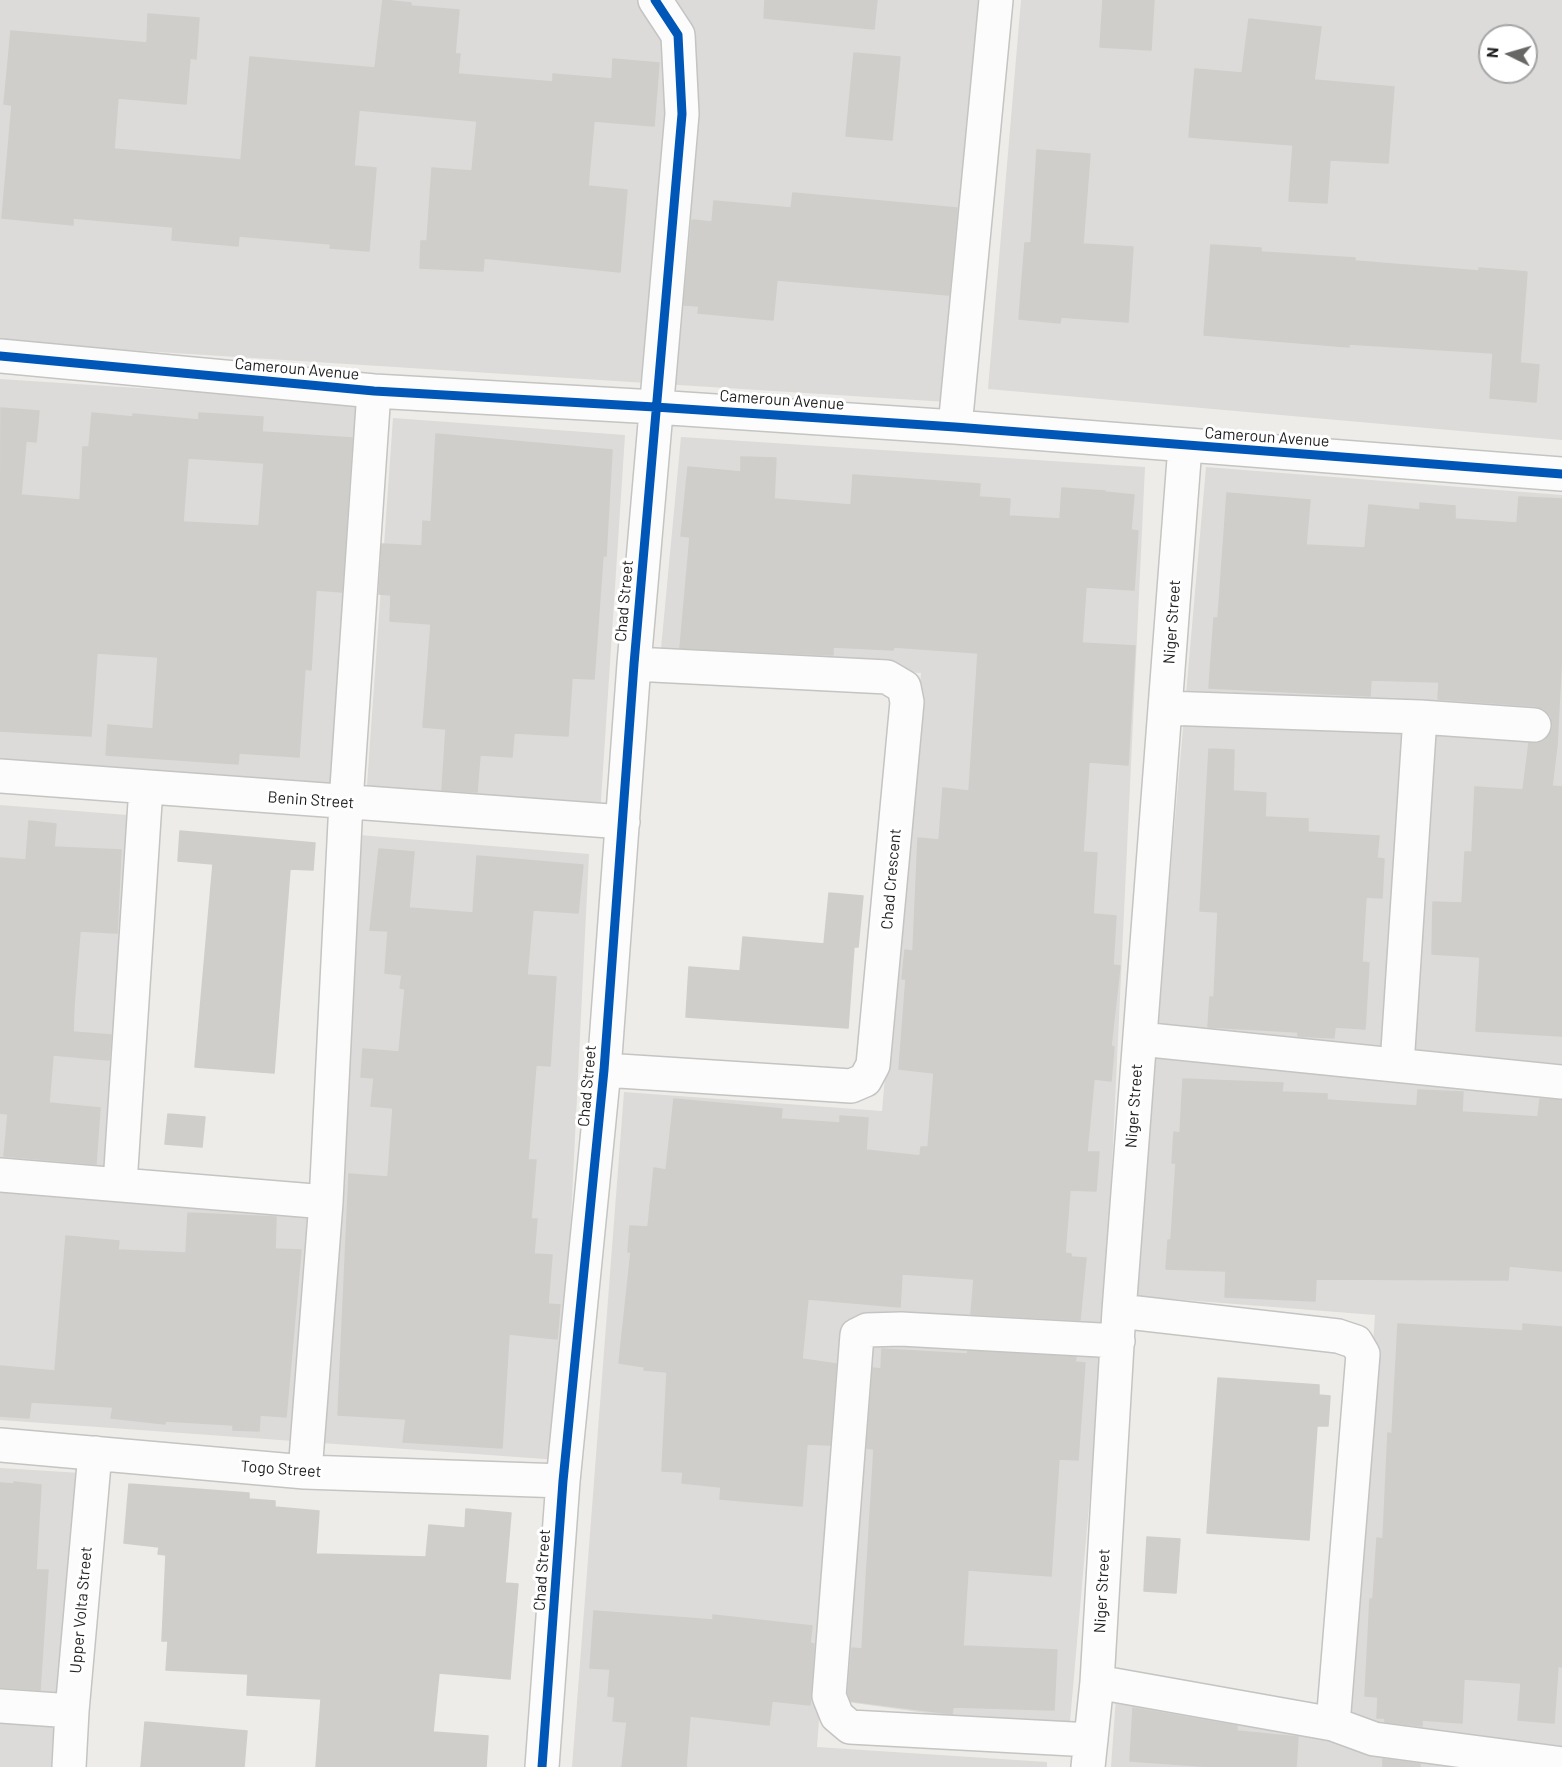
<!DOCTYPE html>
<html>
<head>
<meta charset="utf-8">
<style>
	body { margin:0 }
	#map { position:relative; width:1562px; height:1767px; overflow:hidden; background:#edece8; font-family:Barlow,sans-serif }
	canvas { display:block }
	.north { position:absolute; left:1478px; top:24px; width:60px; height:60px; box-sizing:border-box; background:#fff; border:2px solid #a5a5a5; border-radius:50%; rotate:275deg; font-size:16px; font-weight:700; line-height:24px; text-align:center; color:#1f1f1f }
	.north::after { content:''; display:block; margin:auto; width:21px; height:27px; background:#676765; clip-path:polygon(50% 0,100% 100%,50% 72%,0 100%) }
</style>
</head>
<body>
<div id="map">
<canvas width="1562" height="1767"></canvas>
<div class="north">N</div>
</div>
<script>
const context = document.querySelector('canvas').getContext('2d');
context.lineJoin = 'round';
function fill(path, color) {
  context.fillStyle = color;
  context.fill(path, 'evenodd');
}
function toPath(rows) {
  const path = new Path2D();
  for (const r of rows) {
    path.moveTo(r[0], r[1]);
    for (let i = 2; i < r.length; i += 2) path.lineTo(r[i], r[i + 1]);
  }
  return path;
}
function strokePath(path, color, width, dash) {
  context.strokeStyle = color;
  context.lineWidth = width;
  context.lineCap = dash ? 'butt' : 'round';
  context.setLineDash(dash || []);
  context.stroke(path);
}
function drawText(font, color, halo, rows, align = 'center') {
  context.font = font + ' Barlow,sans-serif';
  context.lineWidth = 6;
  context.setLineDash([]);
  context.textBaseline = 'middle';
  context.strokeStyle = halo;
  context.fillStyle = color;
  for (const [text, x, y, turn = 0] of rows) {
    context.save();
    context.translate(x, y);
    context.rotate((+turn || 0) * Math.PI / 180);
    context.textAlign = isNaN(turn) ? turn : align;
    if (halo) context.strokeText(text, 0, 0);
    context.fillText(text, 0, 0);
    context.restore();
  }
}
const residential = toPath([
	[0,0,987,0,963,403,0,342],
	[1021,0,1562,0,1562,440,988,389],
	[1490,36,1526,36,1526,72,1490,72],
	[0,379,367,403,342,786,0,764],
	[393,418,625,435,600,815,366,799],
	[681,437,1145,467,1110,1209,1100,1334,849,1321,817,1747,1047,1762,1047,1767,572,1767,624,1092,882,1111,921,673,660,659],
	[1206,467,1562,495,1562,1767,1111,1767,1116,1697,1349,1711,1375,1315,1133,1296],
	[0,805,140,816,109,1199,332,1218,359,835,589,854,559,1460,0,1420],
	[869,1338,1103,1347,1069,1733,840,1701],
	[0,1468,81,1473,59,1767,0,1767]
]);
const building = toPath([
	[383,0,411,3,411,6,459,10,455,54,460,54,458,74,553,82,553,74,612,79,613,59,659,63,654,126,594,121,588,186,627,190,620,272,484,258,483,271,420,268,421,241,427,241,432,168,472,171,477,121,359,110,354,166,376,168,369,251,330,248,331,244,239,236,238,246,172,240,173,227,73,218,73,225,2,218,12,105,4,104,11,31,147,43,148,14,199,18,196,59,190,58,186,104,118,98,114,149,241,160,250,57,375,68,383,0],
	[765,0,877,0,874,29,764,18,765,0],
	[1103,0,1154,0,1151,50,1100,47,1103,0],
	[1249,19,1321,27,1314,80,1394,87,1388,163,1330,160,1327,203,1289,201,1293,145,1189,137,1195,69,1242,73,1249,19],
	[854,53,900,57,892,140,846,136,854,53],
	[1037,150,1090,154,1083,244,1133,247,1128,322,1061,317,1060,323,1019,319,1025,243,1031,243,1037,150],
	[793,193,957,208,949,295,777,280,773,320,698,313,699,306,684,305,692,220,712,222,714,201,791,208,793,193],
	[1211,245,1261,248,1261,252,1355,258,1355,261,1479,271,1479,268,1527,272,1520,363,1539,365,1536,402,1490,398,1493,353,1349,344,1349,347,1204,335,1211,245],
	[1,408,39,411,36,442,26,441,21,495,80,500,83,447,89,447,92,413,133,417,133,414,199,420,199,413,263,417,262,432,352,438,342,592,316,590,311,670,305,669,299,757,239,753,238,764,106,755,108,725,153,729,158,657,97,653,91,736,0,731,1,408],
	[188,458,264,463,259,526,183,522,188,458],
	[436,434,612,450,606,556,603,556,594,679,572,678,568,736,514,733,512,757,480,755,477,792,442,790,446,729,423,727,431,624,390,621,391,595,379,594,382,544,422,546,423,521,431,522,436,434],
	[741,457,776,458,774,499,851,505,853,475,980,484,979,497,1010,499,1009,516,1060,519,1062,488,1105,491,1105,492,1134,495,1131,530,1138,531,1134,590,1086,587,1082,643,1135,646,1128,765,1089,762,1083,852,1097,853,1093,914,1116,916,1113,965,1120,966,1111,1046,1114,1047,1111,1081,1094,1079,1087,1152,1099,1152,1096,1191,1070,1190,1065,1253,1071,1254,1071,1257,1086,1258,1080,1320,971,1314,974,1279,902,1274,900,1307,808,1299,802,1359,836,1364,830,1445,807,1444,802,1506,720,1499,721,1487,682,1483,683,1472,662,1471,667,1372,644,1370,645,1367,619,1363,631,1252,628,1252,630,1226,648,1227,654,1168,666,1170,674,1099,782,1109,781,1119,840,1123,840,1116,868,1118,866,1150,920,1156,921,1147,928,1147,934,1073,899,1069,906,979,902,979,905,950,913,951,918,838,939,840,943,788,969,791,978,653,894,647,893,650,833,647,833,655,680,648,690,537,681,536,688,467,741,472,741,457],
	[1227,493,1310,500,1306,545,1365,548,1369,505,1420,510,1420,503,1455,506,1455,519,1517,523,1519,497,1562,499,1562,649,1557,745,1552,786,1562,787,1562,1036,1476,1031,1480,957,1432,954,1433,902,1462,903,1465,852,1472,852,1475,787,1523,790,1529,743,1542,742,1549,736,1553,727,1551,716,1544,709,1535,706,1438,699,1439,682,1371,680,1370,696,1209,688,1214,618,1218,618,1227,493],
	[1209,749,1234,750,1233,791,1266,793,1265,817,1308,819,1308,832,1379,836,1377,858,1384,859,1382,898,1366,897,1362,962,1369,963,1365,1029,1335,1027,1334,1038,1298,1036,1298,1032,1208,1027,1210,997,1214,997,1218,912,1200,911,1209,749],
	[29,821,56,824,54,847,121,850,117,933,80,931,74,1005,73,1032,111,1035,109,1060,53,1055,49,1103,100,1108,96,1164,4,1156,8,1114,0,1113,0,858,26,860,29,821],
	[180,831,315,843,313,870,290,869,274,1073,195,1067,213,864,178,861,180,831],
	[379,849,414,852,409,908,473,913,477,856,583,865,578,913,533,910,527,975,556,977,550,1066,536,1065,528,1160,536,1160,531,1219,537,1219,534,1254,552,1255,548,1304,560,1305,557,1339,509,1334,502,1448,403,1442,406,1419,338,1415,349,1174,388,1177,393,1108,371,1106,374,1078,361,1077,363,1049,399,1052,405,989,400,988,402,975,385,973,388,931,370,930,379,849],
	[829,893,863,896,858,947,854,947,848,1028,686,1017,689,967,740,971,743,937,824,944,829,893],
	[1183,1079,1283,1083,1282,1092,1327,1094,1327,1100,1417,1106,1418,1090,1463,1092,1462,1112,1538,1117,1540,1099,1562,1100,1562,1271,1509,1266,1508,1280,1316,1279,1315,1301,1225,1297,1226,1271,1166,1269,1168,1240,1171,1240,1176,1163,1172,1163,1174,1132,1180,1133,1183,1079],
	[168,1114,205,1117,202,1147,165,1144,168,1114],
	[188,1213,276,1217,275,1249,301,1250,286,1417,260,1415,259,1431,233,1430,233,1425,165,1421,165,1424,111,1418,113,1407,31,1402,29,1418,0,1416,0,1366,55,1371,66,1236,119,1241,118,1250,186,1253,188,1213],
	[1398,1324,1523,1331,1523,1324,1562,1327,1562,1667,1558,1666,1554,1723,1518,1720,1521,1683,1464,1679,1462,1723,1422,1720,1422,1726,1385,1722,1385,1718,1377,1718,1378,1697,1365,1696,1370,1599,1373,1599,1377,1538,1383,1539,1388,1433,1392,1434,1398,1324],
	[882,1349,967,1354,968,1351,1076,1357,1075,1362,1085,1363,1078,1460,1059,1459,1051,1576,968,1570,963,1646,1057,1650,1054,1710,953,1707,952,1714,851,1701,848,1693,852,1648,862,1649,874,1449,867,1448,873,1368,881,1369,882,1349],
	[1218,1378,1319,1385,1319,1395,1330,1396,1328,1426,1317,1426,1309,1540,1207,1533,1218,1378],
	[14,1482,41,1485,36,1570,48,1570,40,1690,0,1687,0,1483,14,1484,14,1482],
	[129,1484,249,1493,249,1499,275,1501,275,1507,319,1511,316,1554,426,1557,429,1525,465,1528,466,1509,511,1513,505,1583,518,1584,510,1679,439,1673,433,1732,488,1736,486,1767,316,1767,321,1699,247,1695,248,1674,166,1670,168,1641,162,1641,166,1555,158,1554,159,1547,124,1543,129,1484],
	[1147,1537,1180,1539,1176,1593,1144,1591,1147,1537],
	[594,1611,713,1620,713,1615,812,1626,810,1643,814,1644,810,1705,772,1701,769,1725,690,1716,686,1767,622,1767,627,1722,613,1721,615,1697,608,1696,610,1669,590,1668,594,1611],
	[1133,1708,1237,1726,1237,1731,1298,1737,1296,1767,1215,1767,1130,1761,1133,1708],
	[145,1722,247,1731,244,1767,141,1767,145,1722],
	[1383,1759,1420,1764,1420,1767,1383,1767,1383,1759]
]);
const minor = toPath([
	[0,356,374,391,655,407,955,427,1562,474],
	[955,427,996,0],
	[1165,708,1420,717,1534,725],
	[0,776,623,822],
	[1140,1039,1562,1082],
	[1397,1065,1420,717],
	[604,1070,851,1086,865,1080,873,1065,907,702,904,687,887,677,634,664],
	[0,1175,326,1202],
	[120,1184,146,787],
	[1119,1311,1338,1336,1356,1342,1363,1354,1333,1724],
	[0,1445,305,1472,563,1481],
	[305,1472,326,1202,346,802,374,391],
	[1097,1682,1333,1724,1374,1739,1562,1764],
	[0,1706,72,1711],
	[1091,1740,850,1727,837,1716,829,1696,857,1335,867,1330,901,1329,1118,1341],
	[69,1767,72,1711,95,1453],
	[542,1767,563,1481,604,1070,634,664,682,114,678,35,655,0],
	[1088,1767,1097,1682,1119,1311,1185,446]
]);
const cycleway = toPath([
	[0,356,374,391,655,407,955,427,1562,474],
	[542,1767,563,1481,604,1070,634,664,682,114,678,35,655,0]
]);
const streetNames = [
	["Cameroun Avenue",297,369,5],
	["Cameroun Avenue",782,400,4],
	["Cameroun Avenue",1267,437,4],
	["Chad Street",624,601,-85],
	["Niger Street",1172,622,-86],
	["Benin Street",311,800,4],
	["Chad Crescent",891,879,-85],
	["Chad Street",587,1086,-85],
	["Niger Street",1134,1106,-86],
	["Togo Street",281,1469,4],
	["Chad Street",542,1570,-86],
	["Niger Street",1102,1591,-87],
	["Upper Volta Street",81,1610,-85]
];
fill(residential, '#dcdbd9');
fill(building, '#d0cecb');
strokePath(building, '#d0ceca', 1.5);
strokePath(minor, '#c4c4c2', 36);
strokePath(minor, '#fcfcfc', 33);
strokePath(cycleway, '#0057b8', 9);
drawText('16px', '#1f1f1f', '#fff', streetNames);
</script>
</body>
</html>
